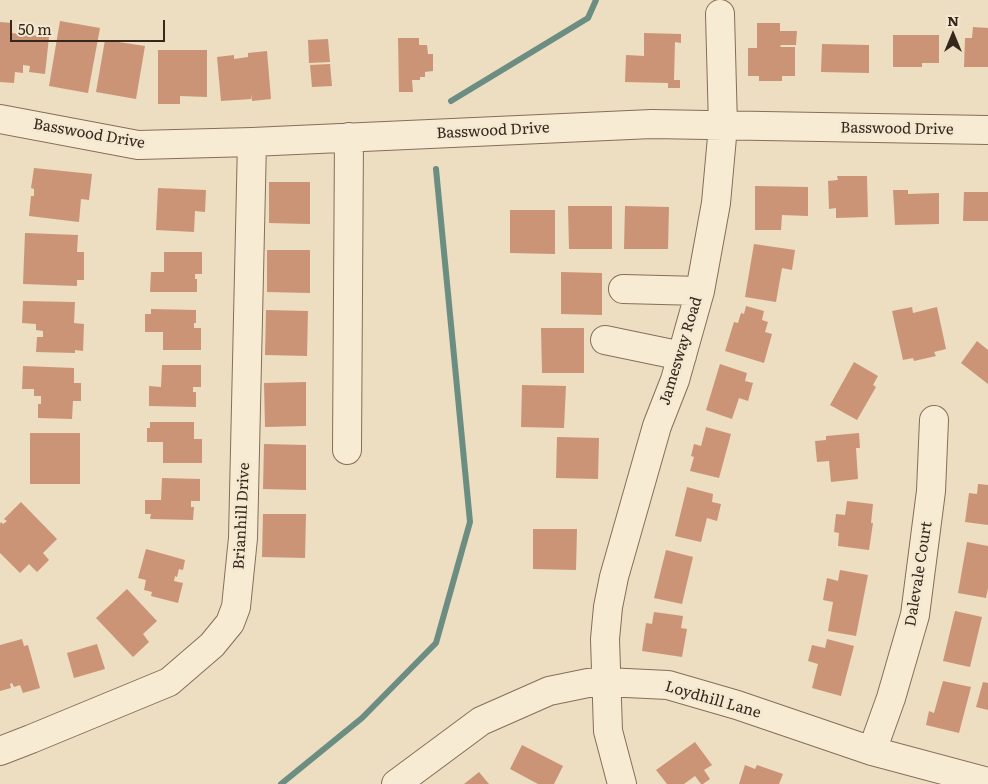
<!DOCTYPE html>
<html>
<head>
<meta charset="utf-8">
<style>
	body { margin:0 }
	#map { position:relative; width:988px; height:784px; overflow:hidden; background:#edddc1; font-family:Literata,serif }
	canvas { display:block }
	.north { position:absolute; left:928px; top:10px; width:50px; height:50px; -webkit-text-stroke:4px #f5e8d0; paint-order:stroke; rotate:0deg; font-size:14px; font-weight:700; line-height:20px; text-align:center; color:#36271d }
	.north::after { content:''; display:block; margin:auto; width:18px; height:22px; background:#36271d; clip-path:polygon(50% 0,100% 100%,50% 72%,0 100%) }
	.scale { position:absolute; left:10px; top:20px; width:155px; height:22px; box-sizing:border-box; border:2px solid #36271d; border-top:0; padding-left:6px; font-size:15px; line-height:18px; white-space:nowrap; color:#36271d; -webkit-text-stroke:4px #f5e8d0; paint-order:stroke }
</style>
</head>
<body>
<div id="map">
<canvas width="988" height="784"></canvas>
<div class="north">N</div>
<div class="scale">50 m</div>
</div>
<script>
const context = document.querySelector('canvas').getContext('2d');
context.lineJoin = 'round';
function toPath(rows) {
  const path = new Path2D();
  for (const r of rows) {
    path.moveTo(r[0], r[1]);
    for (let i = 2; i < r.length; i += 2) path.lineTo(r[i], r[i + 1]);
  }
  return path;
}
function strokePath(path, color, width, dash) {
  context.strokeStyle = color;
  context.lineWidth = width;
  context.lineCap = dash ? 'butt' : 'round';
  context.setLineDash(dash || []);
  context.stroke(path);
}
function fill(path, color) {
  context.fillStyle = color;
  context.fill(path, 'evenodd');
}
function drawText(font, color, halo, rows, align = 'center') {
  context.font = font + ' Literata,serif';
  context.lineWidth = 5;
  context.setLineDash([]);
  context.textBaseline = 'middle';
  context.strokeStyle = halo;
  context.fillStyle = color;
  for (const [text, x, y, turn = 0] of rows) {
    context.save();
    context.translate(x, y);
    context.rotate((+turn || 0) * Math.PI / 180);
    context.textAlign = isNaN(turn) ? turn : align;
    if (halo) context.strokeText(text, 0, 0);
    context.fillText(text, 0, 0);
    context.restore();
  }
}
const stream = toPath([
	[451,101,588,18,596,0],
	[281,784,362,718,436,643,470,522,436,169]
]);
const building = toPath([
	[60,21,100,28,88,93,49,86],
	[0,22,12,23,11,33,49,37,45,74,29,72,30,66,23,65,23,73,15,72,14,83,0,82],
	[757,23,780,23,780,31,797,31,796,45,781,45,780,47,795,47,795,76,782,76,782,81,759,81,759,76,748,76,748,48,757,48],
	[973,27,988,28,988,67,964,67,965,38,972,38],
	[644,33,681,34,681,43,675,42,674,80,680,80,680,88,668,88,668,83,625,82,626,55,644,56],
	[893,35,939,35,939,63,922,63,922,67,893,67],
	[398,38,419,38,419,45,427,45,428,54,433,54,433,71,425,72,425,77,420,77,420,80,412,80,413,92,399,92],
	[328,39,330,62,309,63,308,40],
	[105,40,145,46,136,99,96,92],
	[822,44,869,45,869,73,821,72],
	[158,50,207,50,207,97,180,96,180,104,158,104],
	[267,51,271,99,252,101,251,94,251,99,221,101,217,57,234,55,234,59,248,57,248,53],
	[330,64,332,86,312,87,310,65],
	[34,168,92,174,89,200,81,199,79,222,29,216,31,196,34,196,34,189,31,188],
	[837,176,867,176,868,217,836,218,836,208,829,209,828,181,838,180],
	[269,182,310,182,310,224,269,223],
	[755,186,808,187,808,216,782,215,781,230,755,230],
	[158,188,206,190,205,212,195,211,194,232,156,230],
	[893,190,908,190,908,194,939,193,939,224,895,225],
	[964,192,988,192,988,221,963,221],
	[568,206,612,206,612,249,569,249],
	[625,206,669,207,668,249,624,249],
	[510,210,555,210,555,254,510,253],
	[25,233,78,235,77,252,84,252,84,280,77,280,77,286,23,284],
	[754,244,795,250,792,270,782,268,776,302,745,297],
	[267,250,310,250,310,293,267,292],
	[164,252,202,252,202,274,195,274,195,279,197,279,197,292,150,292,151,272,164,272],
	[561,272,602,273,602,315,561,314],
	[23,301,75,302,74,323,84,324,83,351,75,350,75,353,36,352,37,337,43,337,43,331,36,330,36,324,22,323],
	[746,306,764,311,762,320,768,322,765,332,772,334,764,363,725,351,734,322,738,323,741,313,744,314],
	[912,307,913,313,937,307,946,349,934,352,936,356,914,361,913,358,903,360,892,311],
	[151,309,196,310,196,323,194,323,194,328,201,328,201,350,163,350,163,332,145,332,145,314,151,314],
	[266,310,308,311,307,356,265,355],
	[541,328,584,328,584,373,542,373],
	[977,341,988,350,988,384,961,363],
	[854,362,878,376,873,385,876,387,857,420,830,405],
	[720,364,747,373,745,381,753,383,748,401,739,398,732,419,706,410],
	[162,365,201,365,201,387,193,387,193,392,196,392,196,407,149,406,149,386,161,387],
	[23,366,74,368,74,383,81,383,81,401,73,401,72,419,38,418,38,404,41,404,41,396,34,396,34,389,22,389],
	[306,382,306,426,265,427,264,383],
	[522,385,566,386,564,428,521,427],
	[150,422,194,422,194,439,202,439,202,463,163,463,163,442,147,442,147,428,150,428],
	[706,427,731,434,719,478,690,471,694,457,691,456,694,444,701,446],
	[30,433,80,433,80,484,30,484],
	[859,433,860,448,856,448,858,479,831,482,829,461,817,462,815,441,826,440,826,436],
	[557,437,599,438,598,479,556,478],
	[264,444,306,445,306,490,263,489],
	[162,478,200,479,200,501,191,501,191,507,194,507,193,520,150,519,151,514,145,514,145,500,161,500],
	[978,484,988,485,988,525,965,522,969,493,977,494],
	[687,487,713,494,712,502,721,504,717,521,707,518,701,542,675,536],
	[847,501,873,504,871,523,873,523,869,550,838,546,839,533,834,532,836,514,845,515],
	[21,502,57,539,43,553,49,560,37,572,29,564,20,573,0,553,0,524,1,522,3,524,7,521,4,519],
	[263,514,306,514,305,558,262,557],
	[533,529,577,529,576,570,533,569],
	[967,542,988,546,988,588,986,598,958,593],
	[146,549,185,560,183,570,179,569,177,577,175,576,174,581,183,583,178,603,151,596,152,592,144,590,146,580,138,578],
	[666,550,693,557,682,604,654,598],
	[840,570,868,575,856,636,828,631,833,602,823,600,827,578,838,581],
	[127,589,157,621,143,634,149,642,133,657,96,618],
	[955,611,982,617,970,667,943,661],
	[654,612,683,616,681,628,687,629,682,657,642,651,646,623,652,624],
	[22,639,24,646,28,645,40,688,23,693,20,685,14,687,12,683,10,684,11,688,0,691,0,645],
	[827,639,854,646,841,696,812,688,818,664,808,661,812,645,825,648],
	[97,644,105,669,74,678,67,653],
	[943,681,971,687,959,733,926,725,929,711,934,713],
	[983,682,988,683,988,710,976,707],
	[695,742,712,765,704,770,710,779,703,784,701,784,695,776,684,784,667,784,656,770],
	[522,745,563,766,554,784,538,784,510,769],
	[745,765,755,769,757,765,783,774,779,784,739,784],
	[479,772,489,784,464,784]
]);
const minor = toPath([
	[0,119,138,145,252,142,652,124,988,130],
	[623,289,700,291],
	[605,340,682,356],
	[347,450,349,137],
	[0,751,31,739,169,682,212,645,230,623,236,607,243,538,252,142],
	[872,751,891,698,915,615,931,491,934,420],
	[396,784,481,721,549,691,588,683,606,682,668,685,737,705,872,751,988,782],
	[622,784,608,731,605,639,608,607,614,577,657,426,675,380,700,291,716,203,723,126,720,14]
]);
const streetNames = [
	["Basswood Drive",897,129,1],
	["Basswood Drive",493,131,-3],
	["Basswood Drive",89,134,10],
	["Jamesway Road",681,351,-73],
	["Brianhill Drive",242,516,-87],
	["Dalevale Court",919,574,-81],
	["Loydhill Lane",713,700,16]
];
strokePath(stream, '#6b8d82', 6);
fill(building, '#cb9477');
strokePath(minor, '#866e59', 30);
strokePath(minor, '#f8ebd4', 28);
drawText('15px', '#36271d', '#f5e8d0', streetNames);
</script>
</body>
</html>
